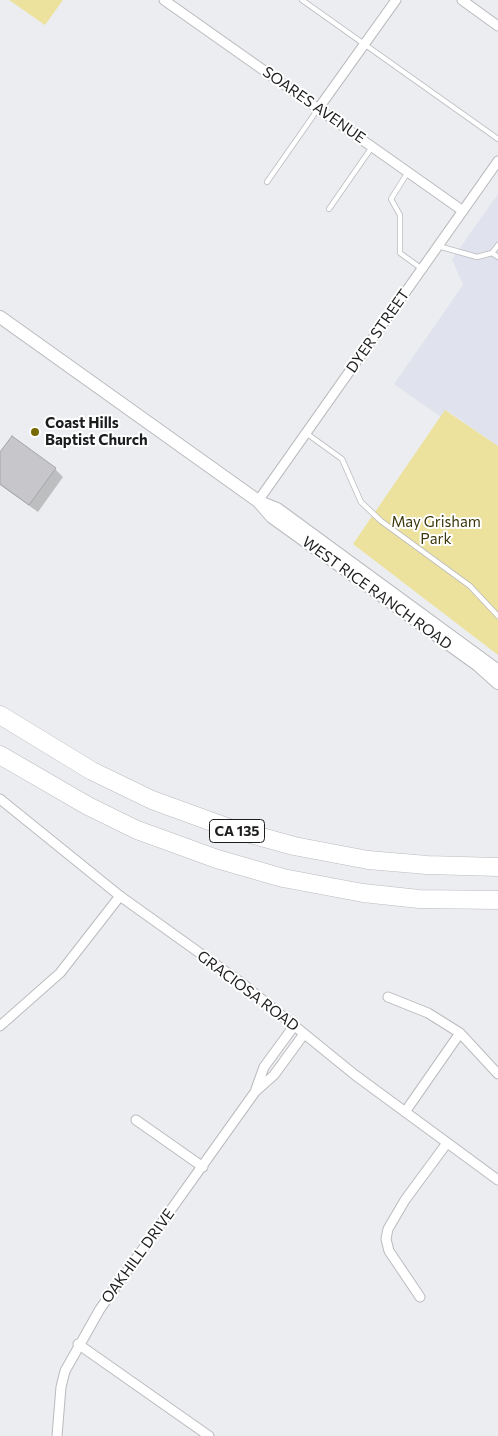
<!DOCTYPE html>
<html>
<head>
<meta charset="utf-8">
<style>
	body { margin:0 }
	canvas { display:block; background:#ecedf0 }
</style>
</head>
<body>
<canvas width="498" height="1436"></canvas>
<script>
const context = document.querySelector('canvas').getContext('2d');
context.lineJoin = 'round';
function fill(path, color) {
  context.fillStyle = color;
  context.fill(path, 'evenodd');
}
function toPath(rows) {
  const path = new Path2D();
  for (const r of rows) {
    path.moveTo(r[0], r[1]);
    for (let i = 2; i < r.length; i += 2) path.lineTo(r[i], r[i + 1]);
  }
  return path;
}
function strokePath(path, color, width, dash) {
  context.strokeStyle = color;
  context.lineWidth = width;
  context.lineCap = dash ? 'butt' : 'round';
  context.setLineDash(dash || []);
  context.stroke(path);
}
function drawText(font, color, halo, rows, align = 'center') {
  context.font = font + ' Commissioner,sans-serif';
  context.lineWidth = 4;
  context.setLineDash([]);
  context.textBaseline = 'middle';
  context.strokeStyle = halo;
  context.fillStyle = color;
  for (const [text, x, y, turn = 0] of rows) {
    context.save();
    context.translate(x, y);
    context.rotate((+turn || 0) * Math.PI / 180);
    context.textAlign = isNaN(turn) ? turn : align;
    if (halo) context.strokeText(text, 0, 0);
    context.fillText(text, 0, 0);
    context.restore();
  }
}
const built = toPath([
	[498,194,498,446,446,410,441,417,394,384,463,285,452,259]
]);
const green = toPath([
	[9,0,63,0,45,25],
	[445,410,498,446,498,655,353,544]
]);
const shadow = toPath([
	[0,454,55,469,63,477,38,512,0,485]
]);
const building = toPath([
	[12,436,56,468,29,505,0,484,0,452,12,436]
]);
const service = toPath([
	[302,0,498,139],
	[408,172,391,199,400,215,400,253,422,269],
	[267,182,318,109],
	[329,209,372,147],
	[438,246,477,257,492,253,498,257],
	[492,253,498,245],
	[306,433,342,459,361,502,381,521,470,586,498,616]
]);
const minor = toPath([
	[164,0,463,211],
	[462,0,498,26],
	[318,109,396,0],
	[258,501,498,161],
	[0,799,120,896,243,984,355,1075,498,1180],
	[388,997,428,1013,460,1033,498,1074],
	[0,1026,60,973,120,896],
	[256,1089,264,1067,294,1026],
	[405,1112,460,1033],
	[136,1120,203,1167],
	[420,1297,389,1251,386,1239,388,1229,405,1200,447,1143],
	[78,1344,209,1436],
	[57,1436,61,1387,65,1371,100,1309,255,1092,274,1075,304,1034]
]);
const secondary = toPath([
	[0,317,258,501,272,517,478,665,498,683],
	[262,503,277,509,498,671]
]);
const motorway = toPath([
	[0,715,92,771,152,800,229,828,294,846,368,860,427,865,498,867],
	[0,755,88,806,137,830,217,859,283,878,363,893,419,899,498,900]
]);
const markers = [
	[35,432,5,"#776a01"]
];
const shields = [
	[237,831,55]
];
const shieldNames = [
	["CA 135",237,831]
];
const streetNames = [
	["SOARES AVENUE",314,105,35],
	["DYER STREET",378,331,-55],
	["WEST RICE RANCH ROAD",377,593,36],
	["GRACIOSA ROAD",248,991,37],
	["OAKHILL DRIVE",138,1256,-54]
];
const poiNames = [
	["Coast Hills",45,423],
	["Baptist Church",45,440]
];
const parkNames = [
	["May Grisham",436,522],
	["Park",436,539]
];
fill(built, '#e0e2ed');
fill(green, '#ece29d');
fill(shadow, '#0003');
fill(building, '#c7c7cb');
strokePath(building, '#a4a5a8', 1);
strokePath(service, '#babbbe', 6);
strokePath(minor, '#babbbe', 11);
strokePath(secondary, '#babbbe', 14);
strokePath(motorway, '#babbbe', 19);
strokePath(service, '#fff', 4.5);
strokePath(minor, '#fff', 9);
strokePath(secondary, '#fff', 12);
strokePath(motorway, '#fff', 18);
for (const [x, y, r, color] of markers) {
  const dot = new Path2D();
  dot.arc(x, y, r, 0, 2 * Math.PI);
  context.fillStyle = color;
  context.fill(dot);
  strokePath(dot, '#fff', 2);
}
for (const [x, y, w] of shields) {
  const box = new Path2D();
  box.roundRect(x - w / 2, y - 11.5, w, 23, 4);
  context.fillStyle = '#fff';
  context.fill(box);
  strokePath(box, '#1c1d1e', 1);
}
drawText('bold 14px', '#1c1d1e', null, shieldNames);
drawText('15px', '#1c1d1e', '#fff', streetNames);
drawText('bold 15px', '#1c1d1e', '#fff', poiNames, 'left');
drawText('15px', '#3c360a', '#fff', parkNames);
</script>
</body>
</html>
